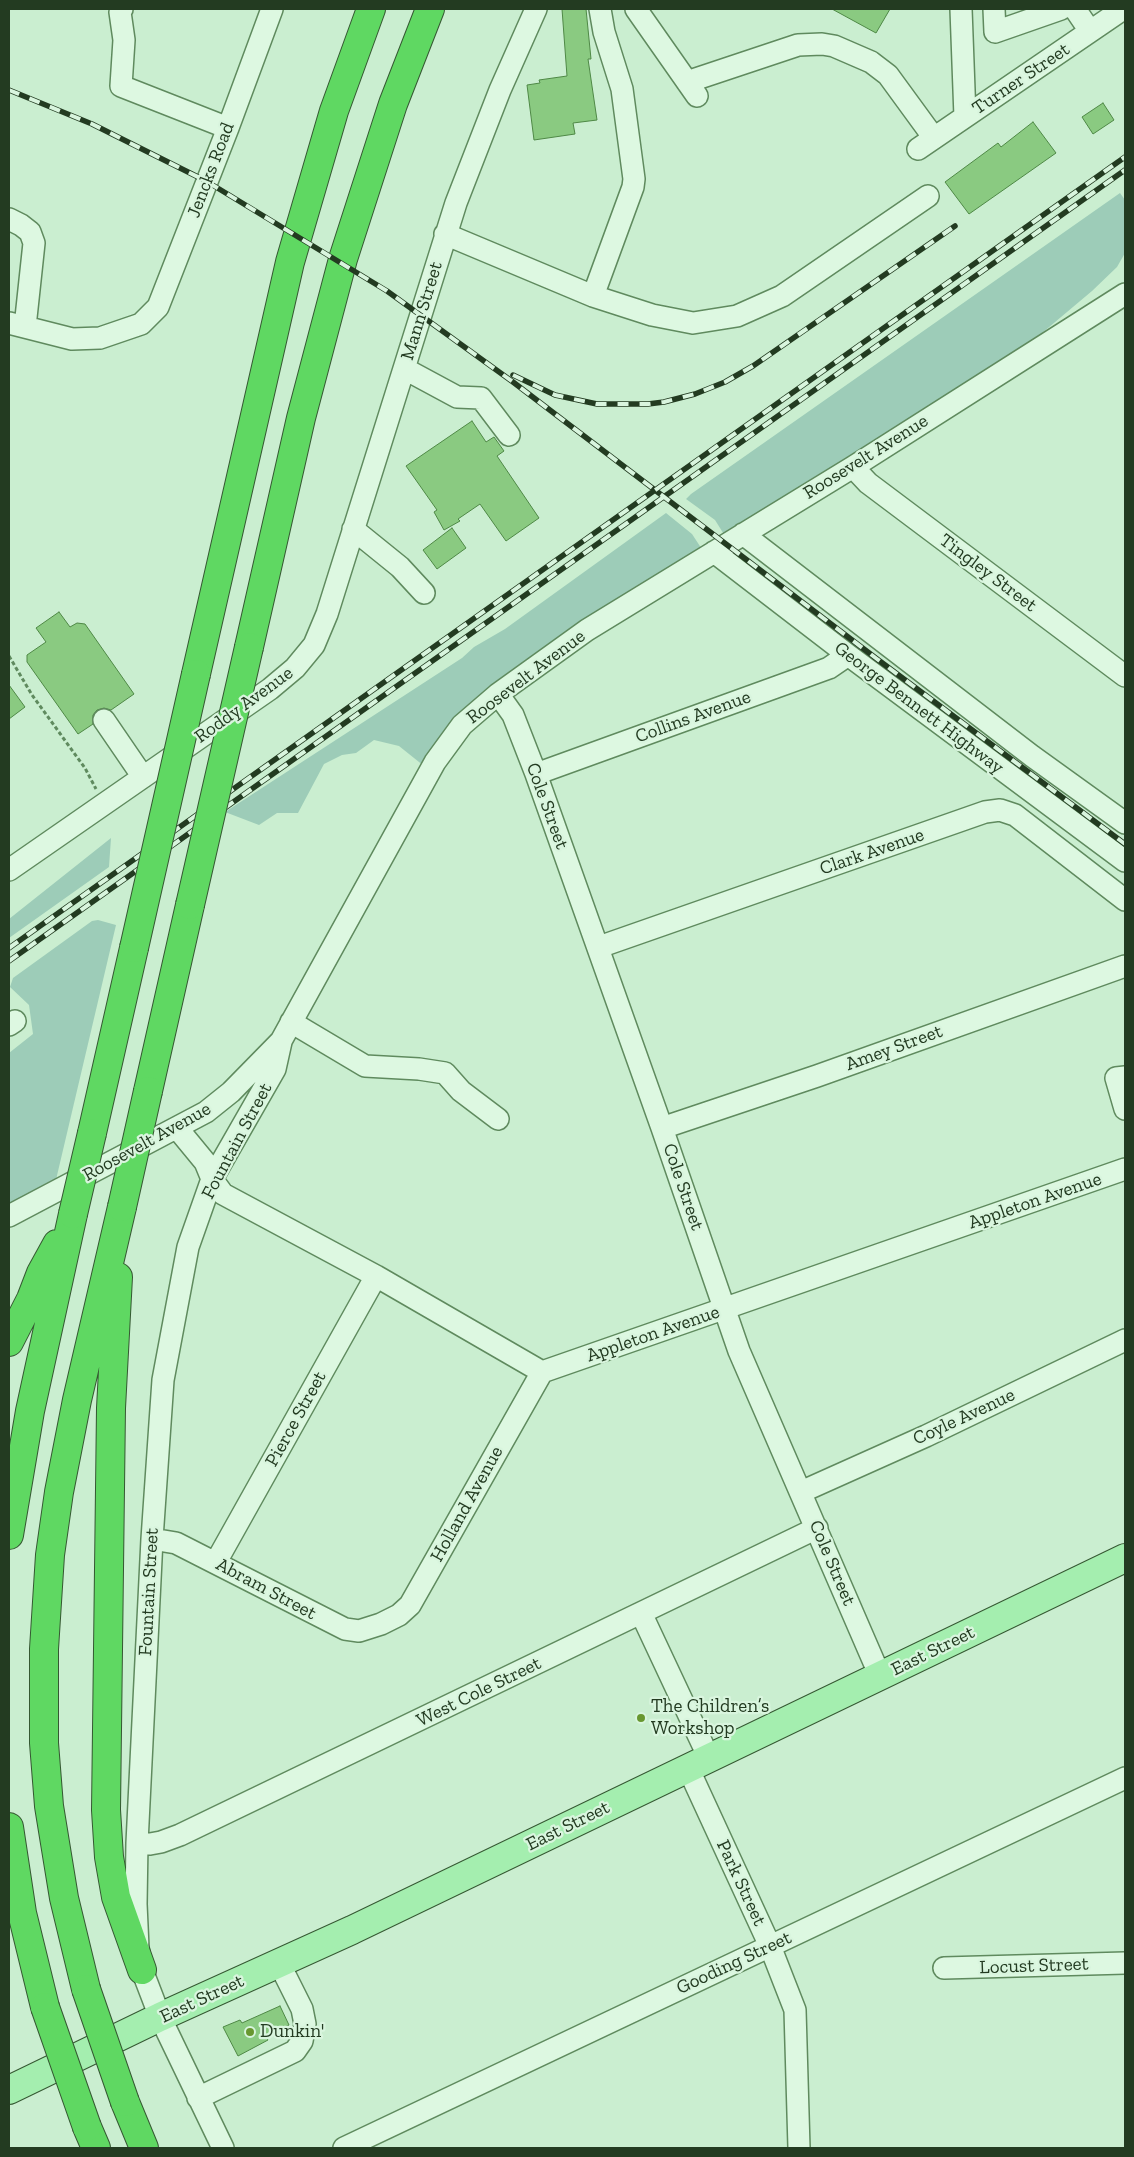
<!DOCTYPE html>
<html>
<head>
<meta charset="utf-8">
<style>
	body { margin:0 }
	#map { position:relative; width:1134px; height:2157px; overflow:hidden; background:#caeed0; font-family:"Zilla Slab",serif }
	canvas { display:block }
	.frame { position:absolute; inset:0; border:10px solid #233b21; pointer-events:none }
</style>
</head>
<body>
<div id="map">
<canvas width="1134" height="2157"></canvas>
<div class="frame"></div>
</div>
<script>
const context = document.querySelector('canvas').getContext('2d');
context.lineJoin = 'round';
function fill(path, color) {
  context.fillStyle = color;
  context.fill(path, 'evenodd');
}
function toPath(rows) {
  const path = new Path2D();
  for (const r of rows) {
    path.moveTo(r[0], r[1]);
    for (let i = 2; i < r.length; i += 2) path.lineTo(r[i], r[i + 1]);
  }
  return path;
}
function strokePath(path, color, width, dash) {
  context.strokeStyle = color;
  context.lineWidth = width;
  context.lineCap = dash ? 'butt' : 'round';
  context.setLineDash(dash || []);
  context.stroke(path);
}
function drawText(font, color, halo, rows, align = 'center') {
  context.font = font + ' "Zilla Slab",serif';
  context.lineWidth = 4.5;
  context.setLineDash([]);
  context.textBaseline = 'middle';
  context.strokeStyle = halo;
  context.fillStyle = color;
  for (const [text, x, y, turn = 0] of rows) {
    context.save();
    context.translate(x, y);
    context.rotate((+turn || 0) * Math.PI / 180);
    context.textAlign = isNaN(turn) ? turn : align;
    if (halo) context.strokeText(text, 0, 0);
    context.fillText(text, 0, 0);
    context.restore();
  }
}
const green = toPath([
	[1120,193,1125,200,1125,253,1117,267,1092,291,948,412,730,544,715,520,686,499,691,494],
	[666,513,692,534,709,560,506,697,459,741,434,774,399,746,374,740,356,753,342,755,324,764,298,813,277,813,259,825,225,812,462,658,474,647,505,629],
	[111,838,109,867,9,938,9,919],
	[98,920,116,925,55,1184,9,1223,9,1053,33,1034,29,1005,10,987,13,978,92,921]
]);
const building = toPath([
	[562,9,586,9,591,59,588,59,597,120,573,123,575,134,534,140,527,85,540,83,539,80,567,76,562,9],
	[832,9,890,9,876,33,832,9],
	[1103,103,1114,120,1093,134,1082,117,1103,103],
	[1033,122,1056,153,969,214,945,182,998,143,1001,147,1033,122],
	[472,421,486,442,494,437,504,451,497,456,539,518,506,541,480,504,458,519,460,521,444,530,434,512,437,510,406,466,472,421],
	[452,528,466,548,437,569,423,550,452,528],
	[59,612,70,627,77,623,85,624,134,694,111,710,104,708,97,710,93,715,93,724,78,734,27,662,27,655,46,642,36,628,59,612],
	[9,685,25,707,9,719,9,685],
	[280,2006,289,2025,265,2036,268,2040,238,2056,223,2027,240,2020,242,2023,280,2006]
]);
const path = toPath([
	[9,656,32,695,85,768,96,789]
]);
const minor = toPath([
	[122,9,120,12,124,40,121,86,228,128],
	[636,9,697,96],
	[961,9,965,117],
	[994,9,995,32,1061,9],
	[1075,9,1090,31],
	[687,82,798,45,822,44,834,46,871,62,888,75,934,138],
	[918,149,1123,9],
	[9,219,21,225,30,232,34,243,25,327],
	[445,234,593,296,652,315,693,323,737,316,782,296,928,196],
	[593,296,633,187,634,179,622,89,604,32,600,9],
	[9,323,72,339,100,338,141,324,158,307,228,128,272,9],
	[405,369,457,397,481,398,509,435],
	[853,467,868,483,1125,676],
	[353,529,400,567,424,593],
	[743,534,1032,756,1125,823],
	[714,552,848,655,1125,861],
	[498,694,513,715,536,774,662,1128,739,1351,880,1676],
	[104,720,143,777],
	[536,774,829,668,848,655],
	[9,870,270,689,295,668,314,645,327,614,456,203,500,90,536,9],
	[599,947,985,812,1000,810,1015,815,1125,900],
	[291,1022,365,1066,419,1069,445,1073,461,1091,498,1119],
	[9,1025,15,1021],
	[1125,1077,1116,1078,1125,1109],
	[177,1128,205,1162,212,1179,223,1194,376,1276,542,1372,1125,1169],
	[662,1128,817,1076,1125,966],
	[9,1216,206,1112,231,1092,281,1041,435,762,462,725,498,694,587,630,853,467,1125,294],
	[801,1492,926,1436,1125,1340],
	[152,1539,176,1543,345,1629,359,1631,381,1624,399,1615,410,1605,542,1372],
	[216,1562,376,1276],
	[641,1613,709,1758],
	[688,1768,770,1946,795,2010,799,2148],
	[137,1843,150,1844,161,1842,180,1835,817,1528],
	[944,1968,1125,1963],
	[198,2098,295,2051,302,2041,305,2024,302,2009,279,1963],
	[223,2148,160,2017,142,1970,138,1948,136,1904,137,1843,152,1539,163,1380,188,1247,212,1179,275,1069,281,1042],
	[344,2148,1125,1778]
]);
const major = toPath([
	[9,2090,160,2017,352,1930,1125,1558]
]);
const highway = toPath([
	[249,647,301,418,343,259,393,104,430,9],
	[196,674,290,262,334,111,371,9],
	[148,1091,190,905],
	[92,1133,134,948],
	[118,1277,111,1408,106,1810,109,1857,116,1897,142,1970],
	[9,1342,31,1299,41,1273,57,1244],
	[9,1535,30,1411,73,1214],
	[9,1827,22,1913,45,2007],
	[86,1989,64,1898,49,1806,44,1743,44,1649,50,1555,59,1492,77,1400,122,1207],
	[125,2102,144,2148],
	[87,2127,96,2148]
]);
const rail = toPath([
	[9,90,92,124,206,181,387,291,513,382,877,659,1125,844],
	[513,375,555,395,597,404,648,404,664,402,695,394,725,382,753,366,955,226],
	[9,948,1125,157],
	[9,961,1125,170]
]);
const highwayBridge = toPath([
	[190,905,249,647],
	[134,948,196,674],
	[122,1207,148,1091],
	[73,1214,92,1133],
	[86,1989,125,2102],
	[45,2007,87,2127]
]);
const markers = [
	[641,1718,5,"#689730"],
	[250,2032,5,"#689730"]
];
const streetNames = [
	["Turner Street",1021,79,-34],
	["Jencks Road",211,170,-69],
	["Mann Street",422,311,-73],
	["Roosevelt Avenue",866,457,-32],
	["Tingley Street",988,573,37],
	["Roosevelt Avenue",526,677,-37],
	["Roddy Avenue",244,705,-36],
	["George Bennett Highway",919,708,37],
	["Collins Avenue",693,717,-20],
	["Cole Street",547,806,70],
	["Clark Avenue",872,852,-19],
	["Amey Street",894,1048,-20],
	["Fountain Street",237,1141,-62],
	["Roosevelt Avenue",147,1142,-29],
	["Cole Street",683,1187,71],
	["Appleton Avenue",1035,1201,-19],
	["Appleton Avenue",653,1334,-19],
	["Coyle Avenue",964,1417,-25],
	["Pierce Street",296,1419,-61],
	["Holland Avenue",467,1504,-61],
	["Cole Street",832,1563,67],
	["Abram Street",266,1589,28],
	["Fountain Street",149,1592,-87],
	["East Street",933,1651,-26],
	["West Cole Street",479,1692,-26],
	["East Street",568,1826,-26],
	["Park Street",741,1883,65],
	["Gooding Street",734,1963,-25],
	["Locust Street",1034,1966,-2],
	["East Street",202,1999,-25]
];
const poiNames = [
	["The Children’s",651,1707],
	["Workshop",651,1729],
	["Dunkin'",260,2032]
];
fill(green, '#9dccb8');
fill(building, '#8aca81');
strokePath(building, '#4e8845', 1);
strokePath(minor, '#5f8a5e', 24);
strokePath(major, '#355832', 30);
strokePath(highway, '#355832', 30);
strokePath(path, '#5f8a5e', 3, [4, 2.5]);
strokePath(minor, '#ddf8e1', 21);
strokePath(major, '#a4eeaf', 28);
strokePath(highway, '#5fd862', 28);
strokePath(rail, '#233b21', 5.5);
strokePath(rail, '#d9f5de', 4, [11]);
strokePath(highwayBridge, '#355832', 30, []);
strokePath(highwayBridge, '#5fd862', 28);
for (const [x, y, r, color] of markers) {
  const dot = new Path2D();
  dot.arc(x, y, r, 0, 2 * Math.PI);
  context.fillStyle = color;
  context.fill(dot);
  strokePath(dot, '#d9f5de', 2);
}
drawText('19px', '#233b21', '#d9f5de', streetNames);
drawText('19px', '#233b21', '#d9f5de', poiNames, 'left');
</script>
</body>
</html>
